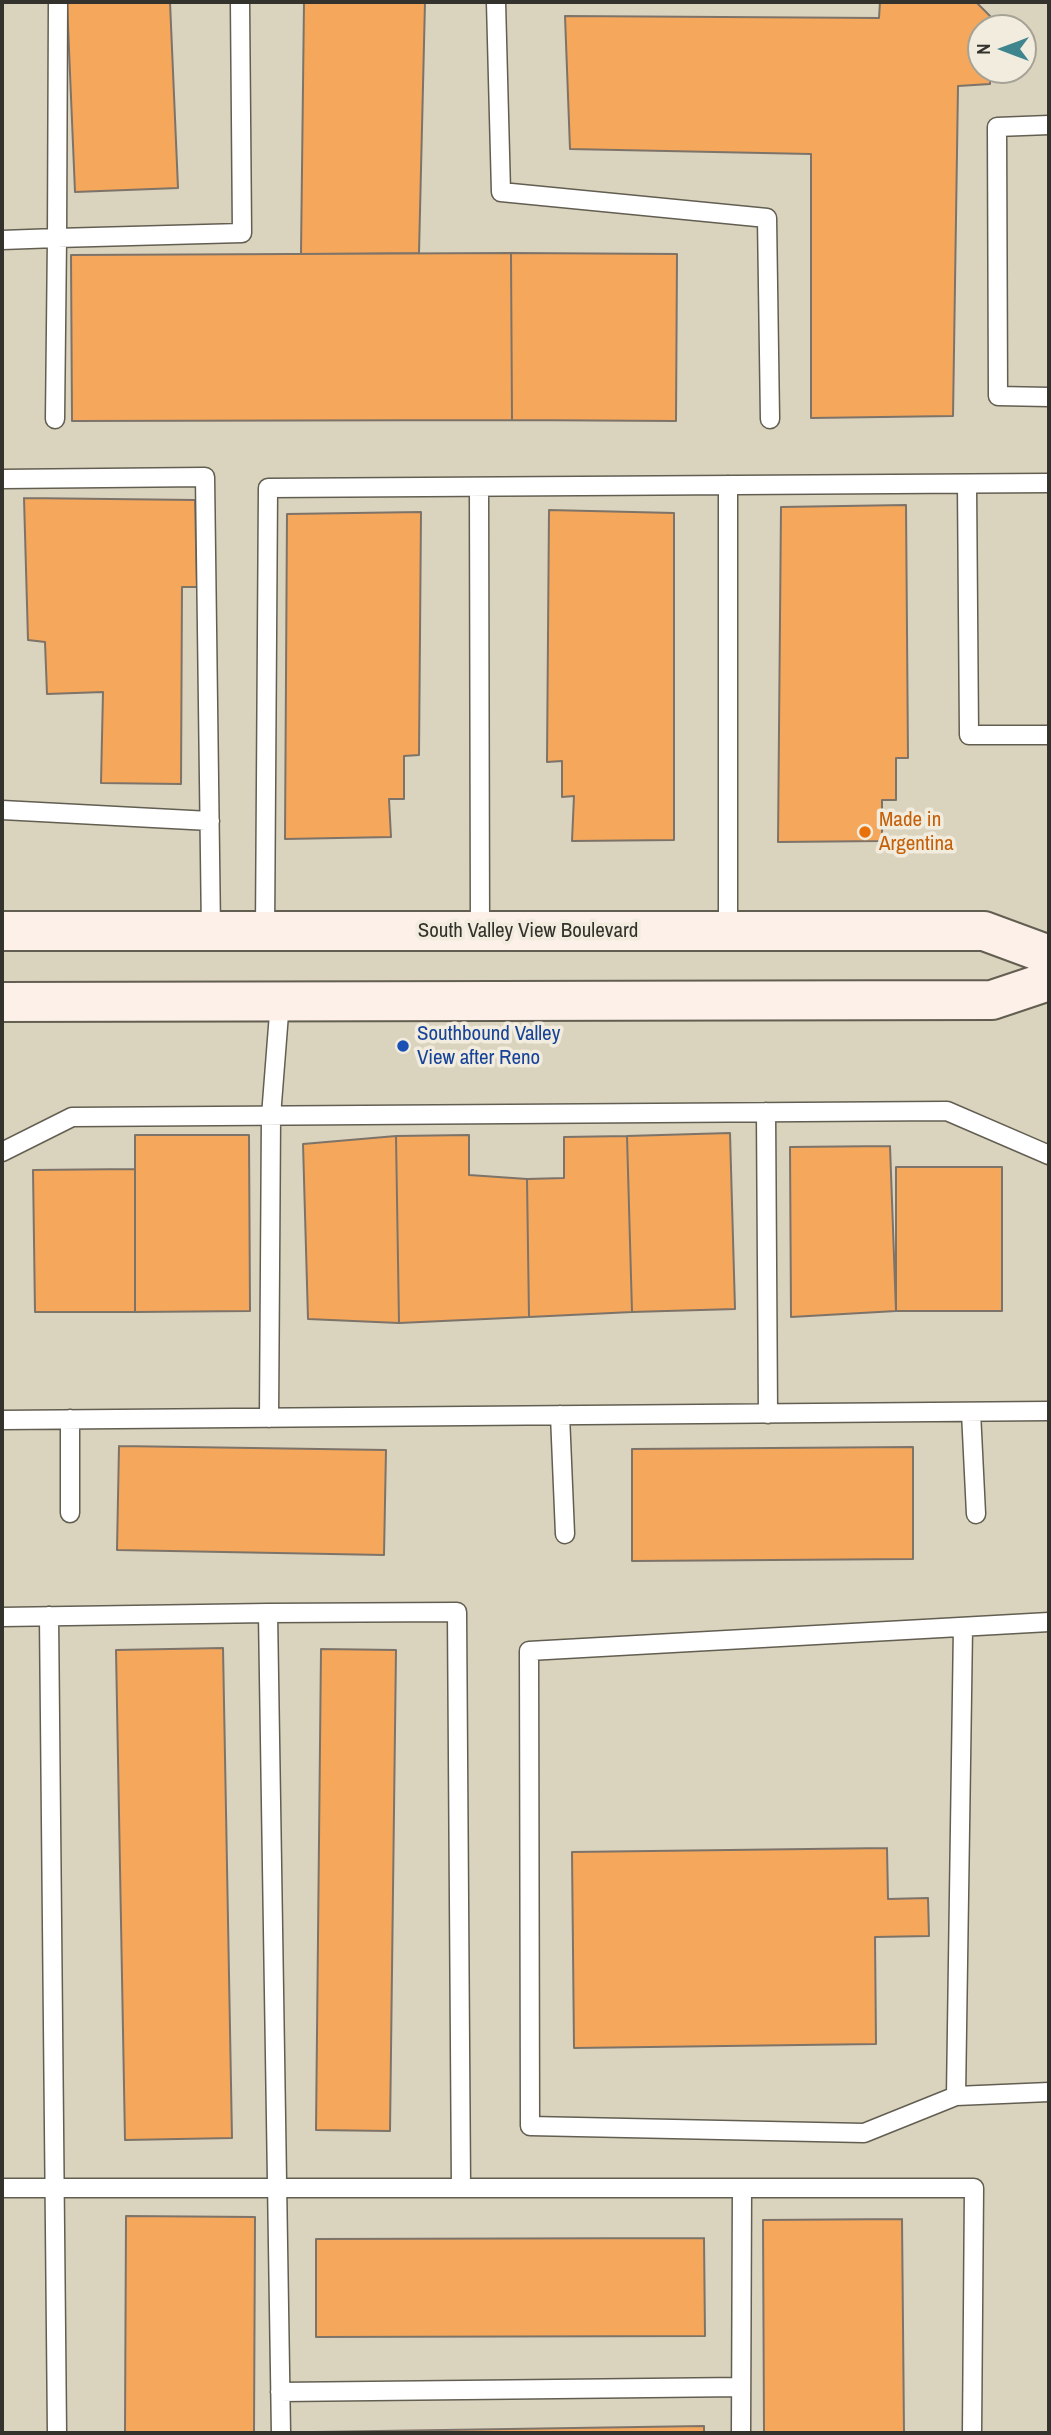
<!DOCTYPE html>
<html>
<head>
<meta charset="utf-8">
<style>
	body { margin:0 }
	#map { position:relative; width:1051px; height:2435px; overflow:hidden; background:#e3dfd0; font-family:"Archivo Narrow",sans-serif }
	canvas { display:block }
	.frame { position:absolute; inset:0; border:4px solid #34322c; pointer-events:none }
	.north { position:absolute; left:967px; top:14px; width:70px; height:70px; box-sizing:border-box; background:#f1ecdd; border:2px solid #a5a296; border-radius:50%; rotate:270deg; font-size:19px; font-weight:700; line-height:28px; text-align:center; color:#34322c }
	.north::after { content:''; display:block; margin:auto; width:24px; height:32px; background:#3e858e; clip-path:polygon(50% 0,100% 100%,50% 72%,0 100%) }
</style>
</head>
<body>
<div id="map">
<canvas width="1051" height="2435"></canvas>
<div class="frame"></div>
<div class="north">N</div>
</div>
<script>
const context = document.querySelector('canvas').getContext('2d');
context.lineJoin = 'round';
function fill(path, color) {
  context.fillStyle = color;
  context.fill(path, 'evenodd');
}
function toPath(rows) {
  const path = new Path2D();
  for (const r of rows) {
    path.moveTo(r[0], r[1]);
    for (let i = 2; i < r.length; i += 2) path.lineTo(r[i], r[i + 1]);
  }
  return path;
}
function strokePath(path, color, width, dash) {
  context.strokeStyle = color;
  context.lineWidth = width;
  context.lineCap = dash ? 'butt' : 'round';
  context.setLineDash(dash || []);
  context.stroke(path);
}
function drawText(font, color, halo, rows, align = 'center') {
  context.font = font + ' "Archivo Narrow",sans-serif';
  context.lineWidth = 7;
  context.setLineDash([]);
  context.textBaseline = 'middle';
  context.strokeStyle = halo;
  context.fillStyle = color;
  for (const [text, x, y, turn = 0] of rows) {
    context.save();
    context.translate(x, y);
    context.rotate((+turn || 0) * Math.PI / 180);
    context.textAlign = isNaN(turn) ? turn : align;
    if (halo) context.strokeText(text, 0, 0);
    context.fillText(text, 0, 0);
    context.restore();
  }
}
const built = toPath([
	[2,2,1049,2,1049,2433,2,2433],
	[981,28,1023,28,1023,70,981,70]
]);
const building = toPath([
	[67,2,170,2,178,188,75,192,67,2],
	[304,2,425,2,419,253,301,254,304,2],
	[880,2,976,2,990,16,990,28,981,28,981,70,990,70,990,84,958,86,953,416,811,418,811,154,570,149,565,16,879,18,880,2],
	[511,253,677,254,676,421,512,420,511,253],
	[511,253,512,420,72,421,71,255,511,253],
	[24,498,195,500,197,587,182,587,181,784,101,783,103,692,47,694,45,642,28,640,24,498],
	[906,505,908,758,896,758,896,800,882,800,882,841,778,842,781,507,906,505],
	[549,510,674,513,674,840,572,841,574,796,562,797,562,761,547,762,549,510],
	[421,512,419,755,404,756,404,799,389,799,391,837,285,839,287,514,421,512],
	[730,1133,735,1309,632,1312,627,1136,730,1133],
	[135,1135,249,1135,250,1311,135,1312,135,1135],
	[469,1135,469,1175,527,1179,529,1317,399,1323,396,1136,469,1135],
	[396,1136,399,1323,308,1319,303,1144,396,1136],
	[627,1136,632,1312,529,1317,527,1179,564,1178,564,1137,627,1136],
	[890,1146,896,1311,791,1317,790,1147,890,1146],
	[896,1167,1002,1167,1002,1311,896,1311,896,1167],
	[135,1169,135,1312,35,1312,33,1170,135,1169],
	[119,1446,386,1450,384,1555,117,1550,119,1446],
	[913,1447,913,1559,632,1561,632,1449,913,1447],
	[223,1648,232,2138,125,2140,116,1650,223,1648],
	[321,1649,396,1650,390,2131,316,2130,321,1649],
	[887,1848,888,1899,928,1898,929,1936,875,1937,876,2044,574,2048,572,1852,887,1848],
	[126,2216,255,2217,254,2433,125,2433,126,2216],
	[902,2219,904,2433,764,2433,763,2220,902,2219],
	[704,2238,705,2336,316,2337,316,2239,704,2238],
	[704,2426,704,2433,313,2433,313,2432,704,2426]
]);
const lane = toPath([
	[496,2,501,192,767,218,770,419],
	[1049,125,997,127,998,396,1049,397],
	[2,240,57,238,58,2],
	[55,419,57,238,242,233,240,2],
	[2,479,205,477,211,931],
	[967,484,969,735,1049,735],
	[728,485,728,931],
	[479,487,480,931],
	[2,810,210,821],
	[265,931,268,488,1049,483],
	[766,1112,768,1414],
	[2,1152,72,1117,947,1111,1049,1155],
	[971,1412,976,1514],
	[560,1415,565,1534],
	[269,1418,271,1116,280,1001],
	[70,1419,70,1513],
	[2,1420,1049,1411],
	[268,1613,457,1612,461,2188],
	[49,1616,57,2433],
	[2,1617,268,1613,281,2433],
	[1049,1622,529,1651,530,2126,864,2133,956,2096,1049,2092],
	[956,2096,963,1627],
	[2,2188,974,2188,972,2433],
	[280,2392,741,2387],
	[741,2433,742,2188]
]);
const secondary = toPath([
	[2,931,984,931,1049,955],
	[2,1002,992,1000,1049,981]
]);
const markers = [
	[865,832,7,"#e8710a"],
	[403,1046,7,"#1a4fb4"]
];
const foodNames = [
	["Made in",879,820],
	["Argentina",879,844]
];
const streetNames = [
	["South Valley View Boulevard",528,931]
];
const transitNames = [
	["Southbound Valley",417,1034],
	["View after Reno",417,1058]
];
fill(built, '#dad3be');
fill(building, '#f5a85c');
strokePath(building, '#7e7369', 2);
strokePath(lane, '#625e51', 21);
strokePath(secondary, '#625e51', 42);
strokePath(lane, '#fff', 18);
strokePath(secondary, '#fcf0e8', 38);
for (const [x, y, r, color] of markers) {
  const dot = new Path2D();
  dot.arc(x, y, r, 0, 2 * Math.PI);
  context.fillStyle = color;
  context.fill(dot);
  strokePath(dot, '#f1ecdd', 2.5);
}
drawText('21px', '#c56008', '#f1ecdd', foodNames, 'left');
drawText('21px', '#34322c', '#f1ecdd', streetNames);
drawText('21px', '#164399', '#f1ecdd', transitNames, 'left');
</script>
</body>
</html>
